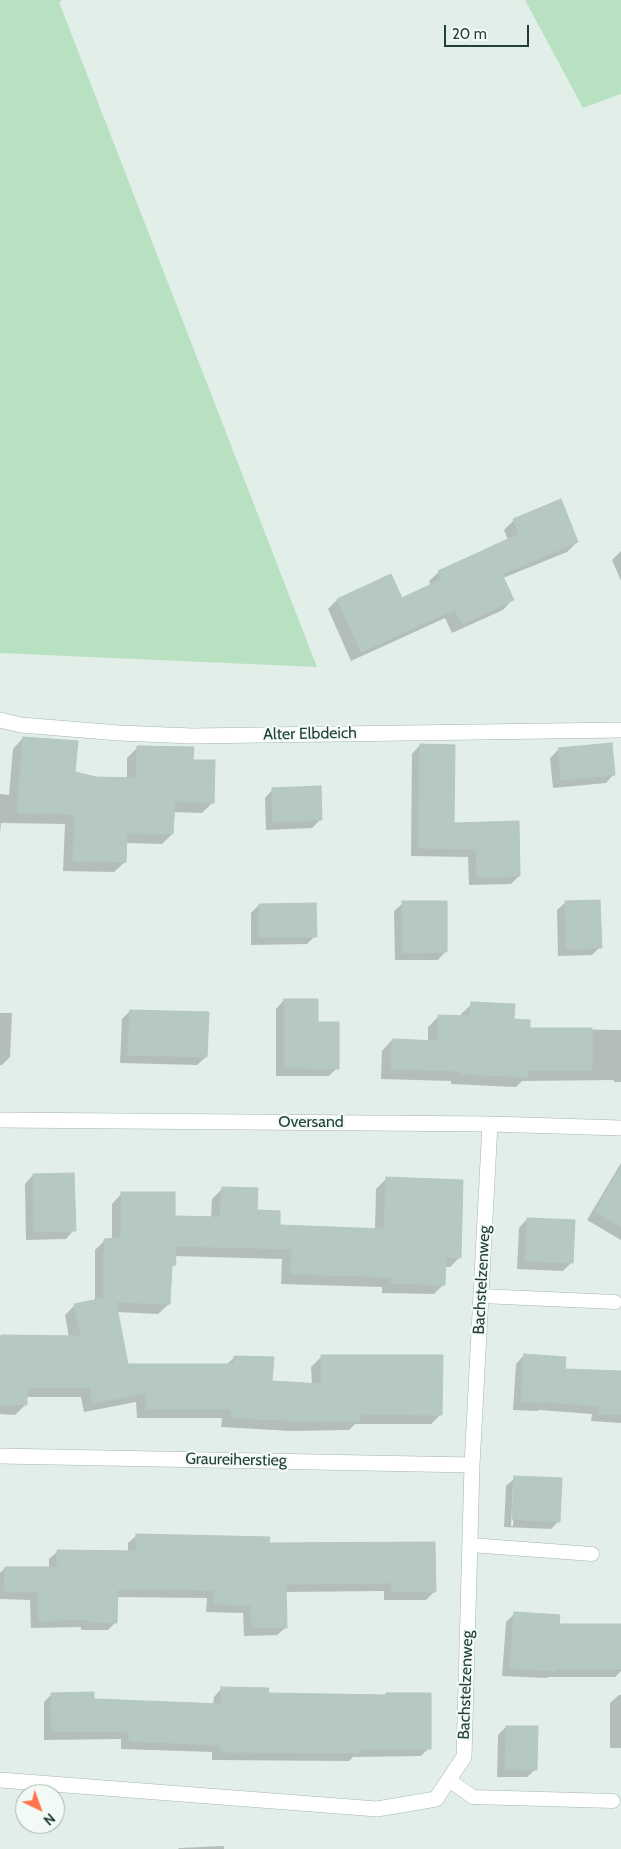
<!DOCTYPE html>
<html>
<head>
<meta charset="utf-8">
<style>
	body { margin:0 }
	#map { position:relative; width:621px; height:1849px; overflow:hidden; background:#e2eee8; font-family:Cabin,sans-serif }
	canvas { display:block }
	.north { position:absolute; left:15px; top:1784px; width:50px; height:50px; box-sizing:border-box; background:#f3faf6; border:1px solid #9fb0aa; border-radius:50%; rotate:138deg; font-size:14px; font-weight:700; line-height:20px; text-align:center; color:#204137 }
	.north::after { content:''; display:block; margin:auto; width:18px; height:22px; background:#ff744e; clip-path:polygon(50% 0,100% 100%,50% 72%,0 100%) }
	.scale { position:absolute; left:444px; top:25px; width:85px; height:22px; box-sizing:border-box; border:2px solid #204137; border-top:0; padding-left:6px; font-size:15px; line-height:18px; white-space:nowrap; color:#204137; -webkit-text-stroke:4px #f3faf6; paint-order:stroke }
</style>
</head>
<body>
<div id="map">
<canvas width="621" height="1849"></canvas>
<div class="north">N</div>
<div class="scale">20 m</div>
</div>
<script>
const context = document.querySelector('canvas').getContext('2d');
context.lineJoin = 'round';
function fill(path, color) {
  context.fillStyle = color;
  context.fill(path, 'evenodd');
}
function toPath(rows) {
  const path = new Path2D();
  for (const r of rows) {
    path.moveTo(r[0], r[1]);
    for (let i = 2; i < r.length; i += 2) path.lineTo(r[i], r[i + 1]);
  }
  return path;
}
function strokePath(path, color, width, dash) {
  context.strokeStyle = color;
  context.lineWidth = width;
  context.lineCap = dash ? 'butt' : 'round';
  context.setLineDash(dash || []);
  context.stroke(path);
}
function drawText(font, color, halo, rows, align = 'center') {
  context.font = font + ' Cabin,sans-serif';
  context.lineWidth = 4.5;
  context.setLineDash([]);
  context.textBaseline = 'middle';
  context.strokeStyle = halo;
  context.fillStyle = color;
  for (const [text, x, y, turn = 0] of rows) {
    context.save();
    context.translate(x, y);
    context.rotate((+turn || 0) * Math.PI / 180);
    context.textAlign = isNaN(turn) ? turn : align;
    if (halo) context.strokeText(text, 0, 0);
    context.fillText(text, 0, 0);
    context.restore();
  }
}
const green = toPath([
	[0,0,63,0,59,2,317,667,0,653],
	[525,0,621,0,621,94,583,108]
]);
const shadow = toPath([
	[514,520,577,542,567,552,503,578,512,600,503,610,452,633,445,618,351,661,328,609,337,600,401,600,431,586,429,581,439,572,508,540,504,530],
	[621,551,621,581,612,560],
	[23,738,73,773,95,778,127,779,127,758,138,747,192,761,213,802,202,813,173,812,172,834,162,844,126,843,125,862,114,872,63,871,65,824,1,823,0,834,0,794,9,795,13,749],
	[420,745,453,824,519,876,511,884,469,885,468,857,411,856,412,754],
	[559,749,614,774,606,783,553,788,550,758],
	[273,789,320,820,312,828,266,830,265,798],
	[566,902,600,947,592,955,558,956,557,910],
	[403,903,446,951,438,960,395,960,394,911],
	[259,905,315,936,307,944,251,945,251,913],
	[284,1000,317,1023,337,1068,329,1076,276,1076,276,1009],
	[472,1004,513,1020,528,1029,621,1030,621,1082,614,1082,614,1080,522,1081,516,1087,451,1084,451,1081,381,1079,382,1051,392,1040,428,1042,428,1027,439,1016,461,1017,461,1014],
	[130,1011,206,1057,197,1065,120,1063,122,1019],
	[0,1013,12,1013,10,1057,2,1065,0,1065],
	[621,1163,621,1240,587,1220],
	[33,1175,74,1230,66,1239,26,1240,25,1184],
	[386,1179,460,1257,450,1267,444,1267,444,1284,434,1294,382,1293,382,1287,281,1284,282,1259,174,1256,174,1265,170,1269,169,1304,158,1314,117,1312,127,1365,226,1365,235,1357,271,1382,312,1385,311,1367,322,1356,441,1414,431,1424,355,1424,349,1430,291,1431,221,1427,222,1418,137,1418,136,1402,84,1412,81,1397,26,1397,26,1404,15,1415,0,1414,0,1337,69,1337,65,1315,75,1305,95,1301,95,1250,105,1240,112,1240,112,1204,122,1193,174,1218,211,1218,212,1199,222,1189,278,1227,375,1230,376,1189],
	[527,1219,572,1262,563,1271,517,1269,519,1228],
	[524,1355,564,1370,621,1373,621,1423,591,1421,592,1414,539,1410,537,1411,513,1410,516,1364],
	[515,1478,559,1521,551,1529,504,1527,506,1486],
	[513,1485,515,1485,513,1526,511,1526],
	[137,1535,268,1544,434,1592,426,1600,384,1600,384,1591,285,1592,286,1627,277,1635,244,1636,243,1613,206,1612,207,1598,117,1597,116,1622,108,1630,81,1630,81,1627,31,1628,30,1600,0,1599,0,1573,5,1568,49,1569,49,1559,58,1551,128,1552,128,1543],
	[514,1614,558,1625,621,1625,621,1671,615,1677,548,1677,547,1678,502,1676,506,1622],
	[222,1688,429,1748,421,1756,353,1757,349,1761,212,1760,212,1752,121,1749,121,1739,44,1740,44,1702,52,1694,93,1700,213,1705,214,1697],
	[619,1695,621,1695,621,1748,610,1748,610,1703],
	[506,1727,536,1769,527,1777,497,1777,498,1735],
	[224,1846,224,1849,178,1849,179,1848]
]);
const building = toPath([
	[561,499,578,542,502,574,514,600,462,624,455,609,361,652,337,599,391,574,402,598,442,579,438,571,519,534,513,519,561,499],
	[23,737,78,741,75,772,96,777,136,778,137,746,194,747,193,760,215,760,214,803,175,801,173,834,127,833,126,862,73,861,75,814,17,813,23,737],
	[612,743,615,775,561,780,558,748,612,743],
	[420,744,455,745,454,823,519,821,520,876,477,878,476,849,419,848,420,744],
	[321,786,322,820,273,822,272,788,321,786],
	[600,900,602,948,566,949,565,901,600,900],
	[402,901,447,901,447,952,403,953,402,901],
	[316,903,317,937,259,937,259,904,316,903],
	[284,999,318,999,318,1022,339,1022,339,1069,284,1068,284,999],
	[471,1002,515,1004,514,1019,530,1020,530,1028,592,1028,592,1070,528,1070,528,1077,461,1074,461,1071,391,1069,392,1039,438,1041,438,1015,470,1016,471,1002],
	[130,1010,209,1012,207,1057,128,1055,130,1010],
	[621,1167,621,1227,595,1211,621,1167],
	[74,1173,76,1231,34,1232,33,1174,74,1173],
	[386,1177,463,1180,461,1258,446,1257,445,1285,391,1283,391,1277,291,1274,292,1249,175,1246,176,1265,172,1265,170,1304,116,1302,128,1364,234,1364,234,1356,274,1357,272,1381,321,1384,321,1355,443,1355,442,1415,360,1414,360,1421,302,1421,231,1418,231,1409,146,1409,146,1393,93,1403,90,1387,27,1387,27,1405,0,1405,1,1335,81,1336,74,1304,104,1298,104,1239,121,1238,121,1192,175,1192,175,1216,220,1217,222,1187,258,1188,257,1210,280,1211,280,1225,384,1229,386,1177],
	[527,1218,575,1220,573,1263,525,1261,527,1218],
	[524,1354,566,1357,565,1369,621,1371,621,1414,599,1414,599,1406,547,1402,547,1403,521,1402,524,1354],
	[514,1476,562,1478,560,1522,512,1519,514,1476],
	[136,1534,270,1537,269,1543,435,1542,436,1592,392,1592,392,1583,286,1584,287,1628,252,1628,251,1605,214,1604,215,1590,118,1589,117,1623,89,1622,89,1619,39,1621,38,1592,4,1591,5,1567,57,1567,57,1550,136,1551,136,1534],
	[514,1612,560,1615,559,1624,621,1624,621,1669,556,1669,556,1671,510,1668,514,1612],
	[221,1687,269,1688,268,1693,386,1695,386,1693,431,1693,431,1749,359,1749,359,1753,220,1752,220,1745,129,1741,129,1731,52,1732,51,1693,94,1692,94,1699,221,1704,221,1687],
	[506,1726,538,1726,537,1770,505,1769,506,1726]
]);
const service = toPath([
	[481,1296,615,1302],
	[470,1545,592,1554],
	[449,1780,473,1797,613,1801]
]);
const minor = toPath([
	[0,720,21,725,119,733,192,736,621,730],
	[0,1120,490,1124,621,1128],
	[0,1456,472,1465],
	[0,1780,377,1809,436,1799,464,1757,472,1465,490,1124]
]);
const streetNames = [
	["Alter Elbdeich",310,734,-1],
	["Oversand",311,1122],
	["Bachstelzenweg",482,1280,-87],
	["Graureiherstieg",236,1460,1],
	["Bachstelzenweg",466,1685,-88]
];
fill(green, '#b8e1c2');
fill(shadow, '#0003');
fill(building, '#b6c9c1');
strokePath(building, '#b3c8bf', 1);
strokePath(service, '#a4b7af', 15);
strokePath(minor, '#a4b7af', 16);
strokePath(service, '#fff', 14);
strokePath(minor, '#fff', 15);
drawText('16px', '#204137', '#f3faf6', streetNames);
</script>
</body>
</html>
